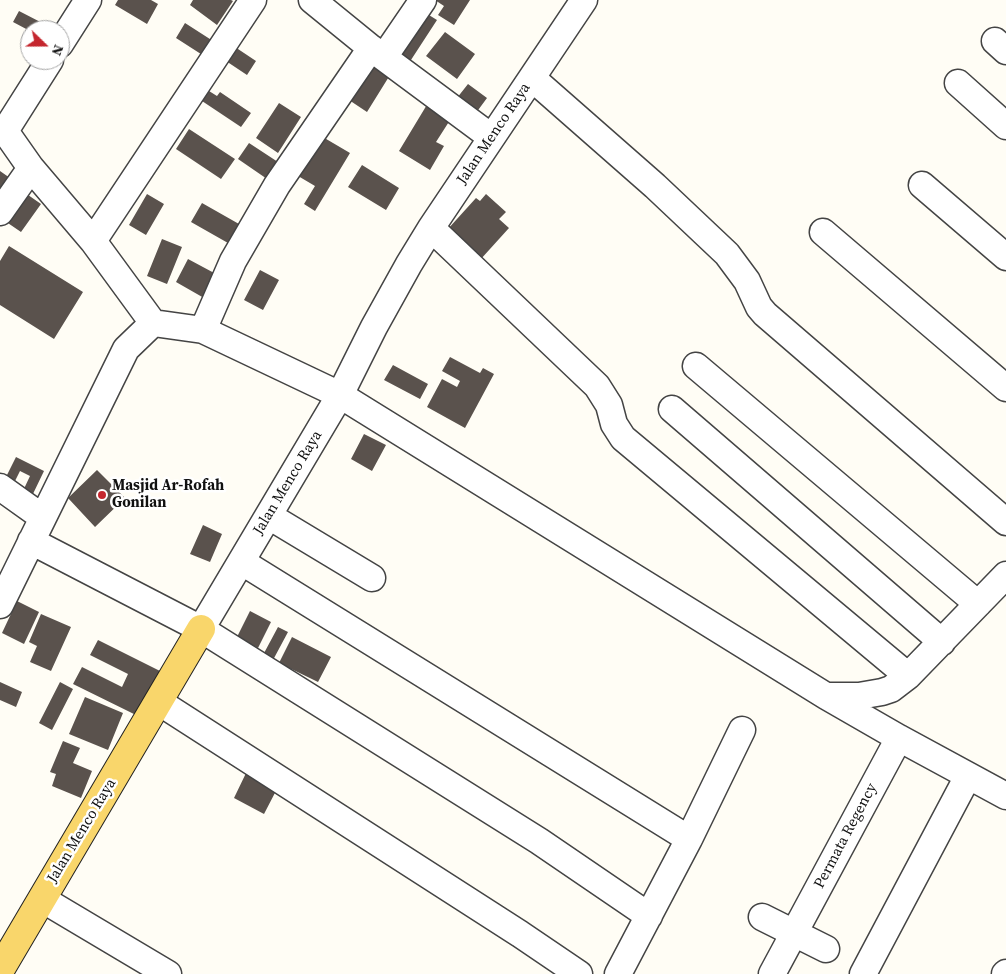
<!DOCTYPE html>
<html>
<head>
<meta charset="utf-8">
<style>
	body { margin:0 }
	#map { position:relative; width:1006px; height:974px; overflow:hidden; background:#fffdf5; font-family:"Source Serif 4",serif }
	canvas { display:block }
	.north { position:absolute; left:20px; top:20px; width:50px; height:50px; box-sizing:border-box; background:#fff; border:1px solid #a0a0a0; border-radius:50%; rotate:112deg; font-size:14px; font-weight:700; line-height:20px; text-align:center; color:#111 }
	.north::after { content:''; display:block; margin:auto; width:18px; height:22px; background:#c4262e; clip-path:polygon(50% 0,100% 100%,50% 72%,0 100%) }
</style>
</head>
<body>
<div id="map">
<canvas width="1006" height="974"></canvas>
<div class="north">N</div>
</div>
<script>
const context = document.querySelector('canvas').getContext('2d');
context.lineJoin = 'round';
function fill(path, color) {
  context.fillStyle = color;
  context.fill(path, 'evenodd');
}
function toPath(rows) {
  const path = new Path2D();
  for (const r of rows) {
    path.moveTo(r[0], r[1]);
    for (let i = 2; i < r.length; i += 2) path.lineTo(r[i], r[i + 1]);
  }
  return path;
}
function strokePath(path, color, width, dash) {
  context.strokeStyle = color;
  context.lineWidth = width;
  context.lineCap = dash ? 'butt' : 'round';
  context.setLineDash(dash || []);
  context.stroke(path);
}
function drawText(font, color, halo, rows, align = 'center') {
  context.font = font + ' "Source Serif 4",serif';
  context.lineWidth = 5;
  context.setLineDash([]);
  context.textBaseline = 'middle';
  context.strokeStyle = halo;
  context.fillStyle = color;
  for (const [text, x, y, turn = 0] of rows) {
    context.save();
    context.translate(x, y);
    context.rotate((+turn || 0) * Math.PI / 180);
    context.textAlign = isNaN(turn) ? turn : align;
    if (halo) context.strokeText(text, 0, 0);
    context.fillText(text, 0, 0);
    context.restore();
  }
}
const building = toPath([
	[118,0,151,0,158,4,147,24,115,5],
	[193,0,231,0,233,1,217,25,190,5],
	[435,0,470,0,454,25,438,15,444,6],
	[19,11,52,28,50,30,30,31,13,22],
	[424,12,437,20,409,63,396,54],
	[185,23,213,41,204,56,176,38],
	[445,32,475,54,457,79,426,56],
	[235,47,256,61,247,75,226,61],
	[372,63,390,75,367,112,349,100],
	[468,84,487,98,473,117,453,103],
	[209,91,217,96,220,92,251,113,241,127,202,101],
	[279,103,301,117,278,153,256,138],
	[428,103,452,117,436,142,444,146,430,170,399,151],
	[189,129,235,159,221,179,176,149],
	[316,133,350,153,315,211,304,204,315,186,293,173],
	[249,143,281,164,270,181,238,159],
	[362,165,399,188,386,210,348,187],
	[0,171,10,178,0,192],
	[21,190,41,204,21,232,2,219],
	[147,194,164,204,146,235,129,225],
	[486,194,506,212,499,219,509,228,480,260,447,230,476,198,480,201],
	[202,203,239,224,228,243,191,222],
	[162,239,182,247,167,284,147,276],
	[9,246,83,292,54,339,0,305,0,261],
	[188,259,216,274,204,298,176,282],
	[260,270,279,280,263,310,244,300],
	[450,357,480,373,483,368,494,374,465,428,427,407,442,379,457,387,460,381,442,371],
	[393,365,428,384,420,399,384,380],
	[364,434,386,445,372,471,351,459],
	[16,457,44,471,31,498,22,493,30,476,20,471,12,487,3,483],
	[97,470,125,498,95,527,68,498],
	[203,525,222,534,210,562,190,554],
	[17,601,39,612,24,644,2,633],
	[250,611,271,622,258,648,237,637],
	[41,614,71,627,51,671,30,662,37,646,29,642],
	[278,627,288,632,273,660,263,655],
	[292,637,331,657,318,682,279,663],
	[98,640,162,672,140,717,73,684,82,667,122,687,128,674,90,655],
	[0,682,22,692,16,707,0,700],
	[60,682,73,689,52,730,39,723],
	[85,697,123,713,108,750,69,734],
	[63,741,80,748,73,763,92,771,81,798,52,786,56,774,50,772],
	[247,771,278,787,264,814,234,798]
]);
const minor = toPath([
	[312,0,371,48,491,137],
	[995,41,1006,51],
	[60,44,88,0],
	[384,57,423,0],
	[532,78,655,186,727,254,747,281,759,307,765,314,1006,522],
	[958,83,1006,126],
	[0,128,5,131,31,168,93,241,153,323,203,330,340,395,826,696,899,738,1006,796],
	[5,131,50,60],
	[922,185,1006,257],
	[0,212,31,168],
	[431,228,597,386,609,405,614,424,623,438,908,676],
	[823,232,1006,388],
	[93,241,253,0],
	[203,330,233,261,277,185,371,48],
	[696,366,978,604],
	[672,409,942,642],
	[0,487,42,517],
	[269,516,372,578],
	[31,541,201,629,539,841,649,916],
	[242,562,689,839],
	[0,605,126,349,153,323],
	[201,629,340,395,374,327,409,264,431,228,584,0],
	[827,696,859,696,882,692,891,689,908,676,1006,575],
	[159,702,520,934,579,974],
	[42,899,168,974],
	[762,917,826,949],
	[618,974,689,839,742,730],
	[772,974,899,738],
	[863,974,968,776],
	[1005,974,1006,973]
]);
const major = toPath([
	[0,970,201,629]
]);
const markers = [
	[102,495,5,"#c4262e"]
];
const streetNames = [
	["Jalan Menco Raya",494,134,-56],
	["Jalan Menco Raya",288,483,-59],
	["Jalan Menco Raya",82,831,-59],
	["Permata Regency",846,836,-62]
];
const poiNames = [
	["Masjid Ar-Rofah",112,486],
	["Gonilan",112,503]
];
fill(building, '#5a524d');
strokePath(minor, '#444', 29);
strokePath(major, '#222', 30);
strokePath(minor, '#fff', 26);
strokePath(major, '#f9d66b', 28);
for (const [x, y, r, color] of markers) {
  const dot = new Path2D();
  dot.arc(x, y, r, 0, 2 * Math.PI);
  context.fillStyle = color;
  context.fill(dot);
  strokePath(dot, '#fff', 2);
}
drawText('15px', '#111', '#fff', streetNames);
drawText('bold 15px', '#111', '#fff', poiNames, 'left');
</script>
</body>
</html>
